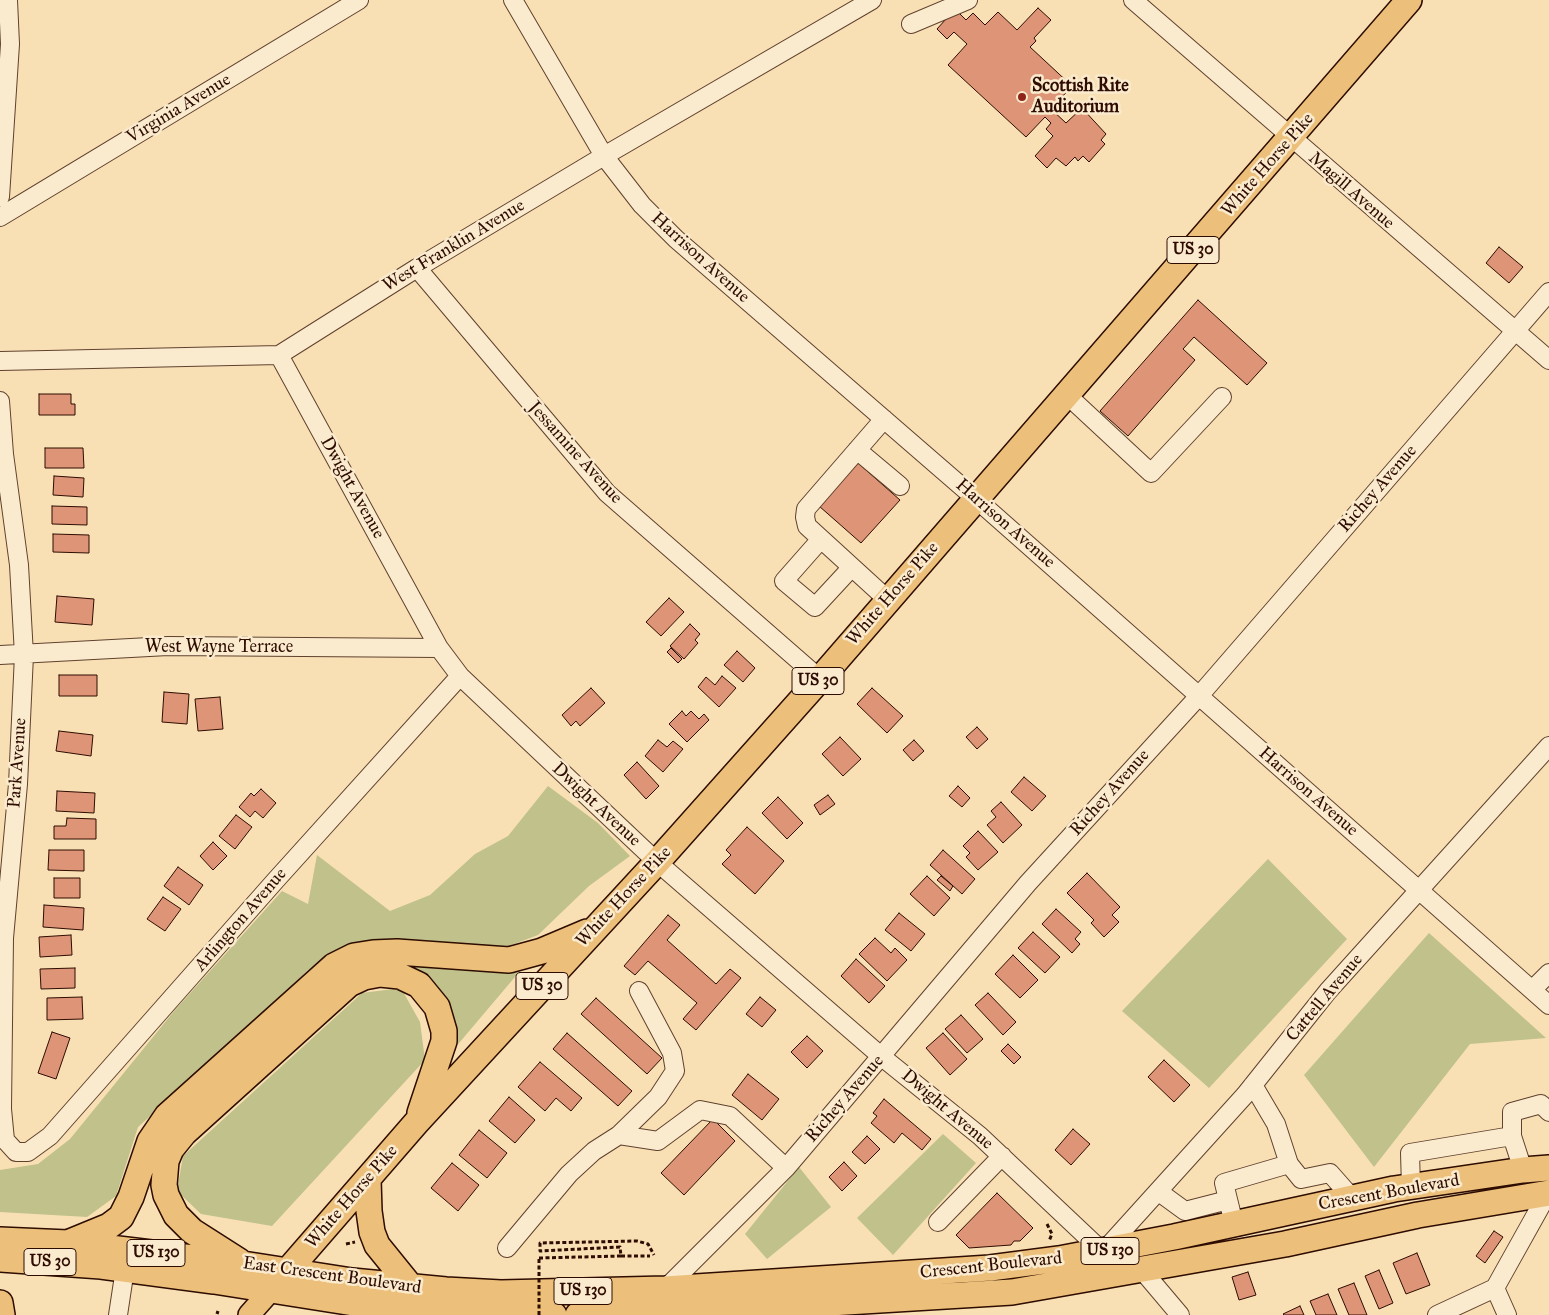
<!DOCTYPE html>
<html>
<head>
<meta charset="utf-8">
<style>
	body { margin:0 }
	canvas { display:block; background:#f8e0b4 }
</style>
</head>
<body>
<canvas width="1549" height="1315"></canvas>
<script>
const context = document.querySelector('canvas').getContext('2d');
context.lineJoin = 'round';
function fill(path, color) {
  context.fillStyle = color;
  context.fill(path, 'evenodd');
}
function toPath(rows) {
  const path = new Path2D();
  for (const r of rows) {
    path.moveTo(r[0], r[1]);
    for (let i = 2; i < r.length; i += 2) path.lineTo(r[i], r[i + 1]);
  }
  return path;
}
function strokePath(path, color, width, dash) {
  context.strokeStyle = color;
  context.lineWidth = width;
  context.lineCap = dash ? 'butt' : 'round';
  context.setLineDash(dash || []);
  context.stroke(path);
}
function drawText(font, color, halo, rows, align = 'center') {
  context.font = font + ' "IM FELL Great Primer",serif';
  context.lineWidth = 5;
  context.setLineDash([]);
  context.textBaseline = 'middle';
  context.strokeStyle = halo;
  context.fillStyle = color;
  for (const [text, x, y, turn = 0] of rows) {
    context.save();
    context.translate(x, y);
    context.rotate((+turn || 0) * Math.PI / 180);
    context.textAlign = isNaN(turn) ? turn : align;
    if (halo) context.strokeText(text, 0, 0);
    context.fillText(text, 0, 0);
    context.restore();
  }
}
const green = toPath([
	[548,786,598,823,630,856,589,886,538,935,498,950,355,947,308,970,240,1036,138,1127,116,1196,87,1217,0,1212,0,1170,38,1164,70,1139,175,1010,282,891,308,904,317,855,390,911,430,895,475,854,508,836],
	[1268,859,1347,939,1209,1088,1122,1011],
	[1429,933,1546,1038,1470,1044,1374,1167,1304,1075],
	[411,964,518,968,520,971,454,1049,425,980],
	[401,988,420,1022,425,1060,272,1226,201,1214,177,1191,183,1156,362,993],
	[943,1134,976,1163,893,1255,857,1218],
	[799,1167,831,1207,767,1259,745,1234]
]);
const building = toPath([
	[1038,8,1051,20,1034,38,1036,41,1030,47,1072,86,1051,109,1066,123,1082,108,1106,134,1101,140,1105,144,1089,162,1083,156,1078,161,1075,157,1066,166,1056,158,1047,168,1035,156,1053,136,1046,129,1051,123,1045,117,1026,137,948,65,967,44,954,32,947,39,937,29,955,9,966,20,973,13,985,25,998,12,1017,30,1038,8],
	[1499,247,1523,267,1509,283,1486,263,1499,247],
	[1198,300,1267,363,1247,385,1194,337,1183,349,1195,360,1128,436,1100,411,1198,300],
	[39,394,71,394,71,404,75,404,75,415,39,415,39,394],
	[45,448,83,448,84,468,45,468,45,448],
	[858,463,900,500,861,543,819,506,858,463],
	[54,476,84,478,83,497,53,495,54,476],
	[52,506,87,507,87,525,52,524,52,506],
	[53,534,89,535,89,553,53,552,53,534],
	[57,596,94,599,92,625,55,622,57,596],
	[669,598,684,612,661,636,646,622,669,598],
	[690,624,700,634,695,640,698,643,684,659,670,646,690,624],
	[671,648,682,659,678,663,667,652,671,648],
	[737,651,755,668,743,682,724,665,737,651],
	[59,675,97,675,97,696,59,696,59,675],
	[722,676,736,688,719,707,698,687,706,677,715,685,722,676],
	[591,688,605,703,580,726,576,721,571,726,562,715,591,688],
	[872,688,903,716,887,733,857,704,872,688],
	[164,692,189,694,187,724,162,722,164,692],
	[220,697,223,729,198,731,195,699,220,697],
	[682,711,686,716,691,711,699,719,704,714,709,720,687,742,669,724,682,711],
	[977,727,988,739,977,749,966,737,977,727],
	[59,731,93,735,91,756,56,751,59,731],
	[840,737,861,759,843,776,822,754,840,737],
	[658,740,667,747,673,741,683,749,663,772,645,756,658,740],
	[914,740,924,751,913,761,903,750,914,740],
	[637,762,659,786,646,799,624,775,637,762],
	[1024,777,1046,796,1032,811,1011,792,1024,777],
	[958,786,970,798,962,807,949,796,958,786],
	[261,789,276,803,263,818,255,811,250,817,239,807,251,793,254,796,261,789],
	[57,791,95,793,94,813,56,811,57,791],
	[828,795,835,804,820,815,814,805,828,795],
	[778,797,803,823,787,839,762,813,778,797],
	[1001,802,1022,825,1003,843,987,825,996,817,991,811,1001,802],
	[236,815,252,827,235,849,219,836,236,815],
	[67,818,96,819,96,839,54,839,54,826,66,826,67,818],
	[747,827,784,861,755,894,722,864,731,855,726,850,747,827],
	[978,831,998,852,978,870,966,857,970,853,963,846,978,831],
	[213,842,227,856,213,870,200,856,213,842],
	[49,850,84,850,84,871,48,870,49,850],
	[943,850,975,879,962,894,930,865,943,850],
	[178,867,203,885,189,905,164,886,178,867],
	[1087,873,1120,907,1112,915,1119,922,1104,937,1091,923,1094,920,1067,893,1087,873],
	[927,876,950,898,934,916,910,894,927,876],
	[941,876,953,886,950,891,937,880,941,876],
	[54,878,80,878,80,898,54,898,54,878],
	[163,897,181,909,165,931,147,919,163,897],
	[44,905,84,908,83,930,43,927,44,905],
	[1056,909,1081,932,1075,939,1080,944,1072,953,1042,924,1056,909],
	[899,913,925,934,911,951,885,930,899,913],
	[668,915,680,925,667,940,716,984,730,969,741,978,696,1030,683,1019,697,1003,648,961,635,975,624,966,668,915],
	[1033,932,1060,957,1045,973,1018,948,1033,932],
	[71,935,72,955,40,957,39,937,71,935],
	[875,938,891,953,895,948,907,960,887,981,859,954,875,938],
	[1013,955,1038,980,1020,998,995,974,1013,955],
	[856,959,885,986,869,1003,841,976,856,959],
	[75,968,75,988,41,989,40,969,75,968],
	[988,993,1016,1022,1003,1035,975,1005,988,993],
	[82,997,83,1019,47,1020,47,998,82,997],
	[760,997,776,1010,762,1027,746,1014,760,997],
	[596,998,662,1058,647,1074,581,1014,596,998],
	[961,1015,983,1039,967,1053,945,1029,961,1015],
	[52,1032,70,1038,56,1079,38,1073,52,1032],
	[567,1033,632,1091,618,1106,553,1049,567,1033],
	[943,1033,967,1059,950,1075,926,1048,943,1033],
	[807,1036,823,1051,807,1068,791,1052,807,1036],
	[1008,1044,1021,1057,1014,1064,1001,1051,1008,1044],
	[1164,1060,1190,1085,1174,1102,1148,1077,1164,1060],
	[540,1062,582,1098,571,1111,556,1098,545,1111,518,1087,540,1062],
	[748,1074,779,1099,762,1120,732,1095,748,1074],
	[509,1097,535,1120,515,1143,489,1121,509,1097],
	[884,1099,931,1139,922,1150,902,1133,894,1143,871,1123,877,1116,873,1113,884,1099],
	[713,1119,735,1141,684,1195,661,1173,713,1119],
	[1073,1129,1090,1144,1071,1165,1055,1150,1073,1129],
	[479,1130,507,1153,487,1178,459,1155,479,1130],
	[867,1136,880,1149,865,1164,852,1152,867,1136],
	[844,1162,857,1176,842,1191,829,1177,844,1162],
	[452,1163,479,1185,458,1211,431,1188,452,1163],
	[997,1193,1033,1228,1020,1241,1014,1241,1011,1245,969,1248,956,1235,997,1193],
	[1494,1231,1503,1237,1485,1263,1476,1256,1494,1231],
	[1417,1253,1430,1285,1406,1294,1393,1263,1417,1253],
	[1379,1270,1393,1303,1379,1309,1365,1276,1379,1270],
	[1248,1272,1256,1295,1239,1300,1232,1277,1248,1272],
	[1354,1283,1367,1315,1349,1315,1338,1289,1354,1283],
	[1328,1294,1337,1315,1316,1315,1310,1301,1328,1294],
	[1300,1306,1304,1315,1284,1315,1283,1314,1300,1306]
]);
const path = toPath([
	[1047,1224,1052,1234,1049,1241],
	[346,1244,355,1242],
	[621,1256,650,1256],
	[539,1258,621,1256,620,1247,540,1251,540,1243,637,1241,648,1244,654,1255],
	[216,1312,219,1313]
]);
const minor = toPath([
	[513,0,604,156,642,205,676,239,976,499,1549,1005],
	[1133,0,1549,360],
	[911,24,968,0],
	[0,197,10,44,8,0],
	[0,217,359,0],
	[417,268,607,493,820,679],
	[279,355,439,648,460,676,657,862,882,1057,980,1136,1103,1252,1245,1095,1328,991,1549,746],
	[0,361,279,355,417,268,604,156,872,0],
	[1067,395,1151,473,1222,397],
	[0,401,4,454,19,565,24,655,18,784,4,938,2,1109,5,1140,16,1152,28,1152,50,1136,275,881,460,676],
	[884,419,806,509,805,517,807,526,888,600],
	[857,450,900,486],
	[821,539,784,581,815,607,852,567],
	[0,655,168,646,439,648],
	[1533,989,1549,973],
	[1253,1085,1276,1124,1289,1164],
	[619,1135,658,1097,675,1071,672,1053,639,991],
	[1512,1136,1512,1112,1541,1104,1549,1112],
	[1411,1187,1410,1153,1512,1136,1523,1170],
	[1159,1192,1185,1211,1228,1200],
	[938,1222,1002,1156],
	[1234,1224,1224,1183,1289,1164,1301,1179,1330,1173,1352,1198],
	[507,1248,569,1174,594,1151,619,1135,658,1141,700,1110,730,1116,786,1168],
	[1142,1270,1180,1315],
	[1495,1288,1507,1315],
	[665,1289,786,1168,1028,883,1199,696,1549,292],
	[118,1315,125,1269],
	[1437,1315,1495,1288,1548,1193]
]);
const major = toPath([
	[249,1315,271,1290]
]);
const highway = toPath([
	[368,1179,369,1211,372,1232,377,1245,411,1287],
	[0,1240,68,1243,243,1264,352,1281,446,1290,501,1293,665,1289,990,1268,1059,1259,1174,1237,1394,1189,1523,1170,1549,1168],
	[70,1242,109,1226,121,1217,131,1197,150,1141,167,1116,334,966,354,956,373,953,397,952,509,960,542,951,587,932],
	[0,1259,101,1266,214,1281,386,1308,455,1314,554,1315],
	[239,1261,192,1231,176,1215,166,1195,164,1185,166,1161,171,1149,184,1133,349,984,364,977,380,974,400,976,419,985,437,1007,444,1031,444,1041,420,1113],
	[271,1290,416,1123,657,862,820,679,1409,0],
	[0,1303,2,1315],
	[578,1315,648,1314,1012,1292,1285,1244,1418,1215,1549,1193]
]);
const pathBridge = toPath([
	[539,1315,539,1258]
]);
const markers = [
	[1022,97,5,"#8f2418"]
];
const shields = [
	[1193,250,52],
	[818,681,52],
	[542,986,52],
	[1110,1251,58],
	[156,1253,58],
	[50,1262,52],
	[583,1291,58]
];
const shieldNames = [
	["US 30",1193,250],
	["US 30",818,681],
	["US 30",542,986],
	["US 130",1110,1251],
	["US 130",156,1253],
	["US 30",50,1262],
	["US 130",583,1291]
];
const poiNames = [
	["Scottish Rite",1032,87],
	["Auditorium",1032,108]
];
const streetNames = [
	["Virginia Avenue",179,109,-31],
	["White Horse Pike",1268,165,-49],
	["Magill Avenue",1351,191,41],
	["West Franklin Avenue",454,246,-31],
	["Harrison Avenue",700,258,42],
	["Jessamine Avenue",575,453,48],
	["Dwight Avenue",352,488,61],
	["Richey Avenue",1378,489,-49],
	["Harrison Avenue",1005,524,41],
	["White Horse Pike",893,594,-49],
	["West Wayne Terrace",219,648],
	["Park Avenue",18,763,-86],
	["Harrison Avenue",1308,792,41],
	["Richey Avenue",1110,793,-48],
	["Dwight Avenue",596,805,43],
	["White Horse Pike",624,897,-47],
	["Arlington Avenue",241,920,-49],
	["Cattell Avenue",1325,998,-50],
	["Richey Avenue",845,1099,-49],
	["Dwight Avenue",947,1110,40],
	["Crescent Boulevard",1389,1193,-10],
	["White Horse Pike",352,1197,-49],
	["Crescent Boulevard",991,1266,-6],
	["East Crescent Boulevard",332,1276,8]
];
fill(green, '#c0c18b');
fill(building, '#dd9477');
strokePath(building, '#2e0c01', 1);
strokePath(minor, '#60412e', 20);
strokePath(major, '#2e0c01', 24);
strokePath(highway, '#2e0c01', 28);
strokePath(path, '#2e0c01', 3, [4, 2.5]);
strokePath(minor, '#faebce', 18);
strokePath(major, '#ecc07a', 21);
strokePath(highway, '#ecc07a', 25);
strokePath(pathBridge, '#2e0c01', 3, [4, 2.5]);
for (const [x, y, r, color] of markers) {
  const dot = new Path2D();
  dot.arc(x, y, r, 0, 2 * Math.PI);
  context.fillStyle = color;
  context.fill(dot);
  strokePath(dot, '#faebce', 2);
}
for (const [x, y, w] of shields) {
  const box = new Path2D();
  box.roundRect(x - w / 2, y - 13.5, w, 27, 4);
  context.fillStyle = '#faebce';
  context.fill(box);
  strokePath(box, '#2e0c01', 1);
}
drawText('bold 16px', '#2e0c01', null, shieldNames);
drawText('bold 18px', '#2e0c01', '#faebce', poiNames, 'left');
drawText('18px', '#2e0c01', '#faebce', streetNames);
</script>
</body>
</html>
